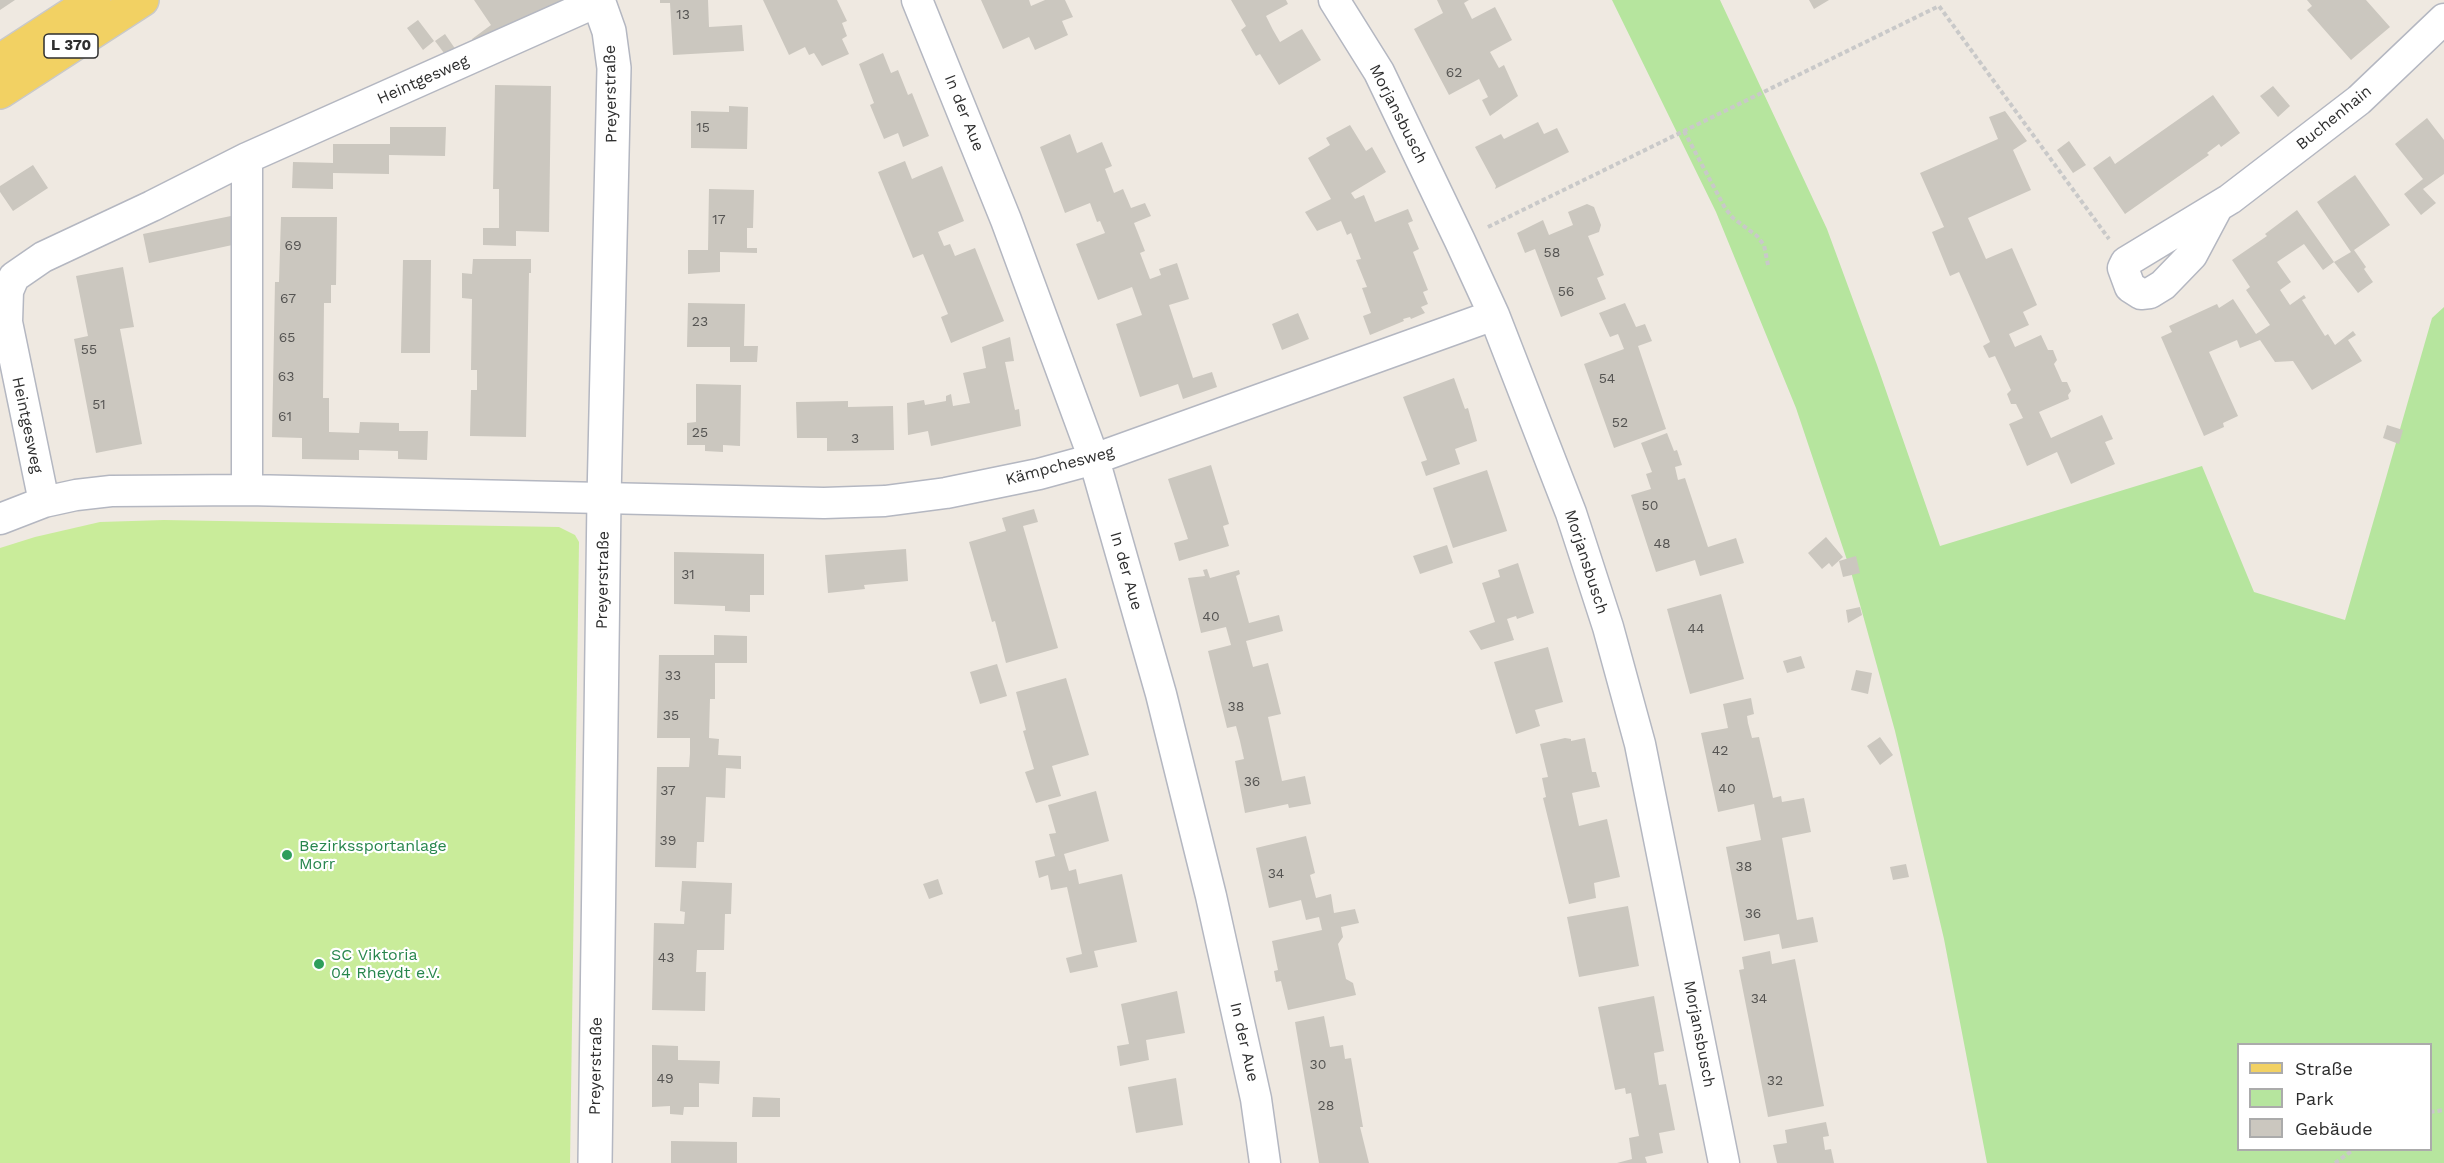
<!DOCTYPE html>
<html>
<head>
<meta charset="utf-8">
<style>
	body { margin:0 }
	#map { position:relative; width:2444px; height:1163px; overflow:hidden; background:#efe9e1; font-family:"Work Sans",sans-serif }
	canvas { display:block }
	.legend { position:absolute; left:2237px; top:1043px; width:195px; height:108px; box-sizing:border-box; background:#fff; border:2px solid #ababab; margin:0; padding:8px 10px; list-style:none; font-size:18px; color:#2e2e2e }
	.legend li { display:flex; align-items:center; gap:12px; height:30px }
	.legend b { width:30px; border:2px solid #ababab }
</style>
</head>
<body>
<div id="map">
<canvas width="2444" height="1163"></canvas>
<ul class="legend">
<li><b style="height:8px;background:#f2d163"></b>Straße</li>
<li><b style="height:16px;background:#b6e59e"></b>Park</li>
<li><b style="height:16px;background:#cbc7bf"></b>Gebäude</li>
</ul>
</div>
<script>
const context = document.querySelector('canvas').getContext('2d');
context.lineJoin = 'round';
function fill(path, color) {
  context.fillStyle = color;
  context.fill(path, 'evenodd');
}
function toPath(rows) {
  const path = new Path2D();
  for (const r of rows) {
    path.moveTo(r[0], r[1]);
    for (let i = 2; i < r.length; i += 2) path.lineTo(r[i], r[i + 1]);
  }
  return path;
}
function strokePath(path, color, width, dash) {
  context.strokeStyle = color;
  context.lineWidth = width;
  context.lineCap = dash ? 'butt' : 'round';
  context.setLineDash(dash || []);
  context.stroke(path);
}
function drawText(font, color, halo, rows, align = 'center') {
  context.font = font + ' "Work Sans",sans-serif';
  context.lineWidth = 4.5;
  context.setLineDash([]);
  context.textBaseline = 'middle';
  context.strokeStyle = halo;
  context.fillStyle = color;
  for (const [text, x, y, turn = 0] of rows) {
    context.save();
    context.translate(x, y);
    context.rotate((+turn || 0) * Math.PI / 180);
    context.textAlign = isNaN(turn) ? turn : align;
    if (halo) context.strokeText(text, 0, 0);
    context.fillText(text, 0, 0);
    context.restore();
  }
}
const green = toPath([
	[1612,0,1720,0,1827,229,1877,365,1940,546,2202,466,2254,592,2345,620,2432,318,2444,307,2444,1163,1987,1163,1944,939,1895,731,1851,572,1796,408,1716,212],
	[2238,1044,2430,1044,2430,1150,2238,1150]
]);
const pitch = toPath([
	[164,520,559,527,575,535,579,542,570,1163,0,1163,0,548,35,537,100,522]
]);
const building = toPath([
	[0,0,15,0,0,10],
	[474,0,562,0,535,21,477,48,472,39,491,25],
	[660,0,708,0,709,27,742,25,744,51,673,55,670,3,660,3],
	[763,0,837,0,847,21,842,23,847,36,842,39,849,54,822,66,814,53,809,55,805,47,789,55],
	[981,0,1029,0,1031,6,1045,0,1065,0,1073,17,1062,21,1068,35,1035,50,1029,37,1003,49],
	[1231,0,1286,0,1288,4,1266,16,1273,30,1280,42,1302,29,1321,60,1279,85,1260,54,1256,56,1241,30,1246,26],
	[1437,0,1469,0,1464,3,1472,19,1495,7,1512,40,1490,52,1499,68,1504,65,1518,96,1490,116,1482,100,1488,97,1479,79,1449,95,1414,29,1443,13],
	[1809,0,1829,0,1814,9],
	[2307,0,2366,0,2390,27,2351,60,2307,10,2312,6],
	[418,20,434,41,423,50,407,28],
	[445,34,456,50,447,57,435,41],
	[883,53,891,73,898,70,908,95,912,93,929,136,903,147,898,133,884,139,870,105,874,103,859,64],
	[495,85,551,86,549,232,516,231,516,246,483,245,483,228,499,228,499,189,493,189],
	[2273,86,2290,106,2278,117,2260,96],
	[2213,95,2240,133,2221,147,2219,144,2207,153,2209,155,2125,214,2093,168,2110,156,2115,164],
	[729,106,748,107,747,149,691,148,691,111,729,112],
	[2005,111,2027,141,2013,150,2031,190,1968,218,1986,259,2012,248,2037,305,2023,312,2029,325,2009,334,2015,347,2041,335,2048,350,2053,350,2057,360,2054,364,2062,382,2067,382,2071,391,2068,395,2069,399,2039,412,2051,438,2102,415,2113,439,2105,442,2115,464,2071,484,2057,452,2027,466,2009,424,2023,418,2016,404,2011,404,2007,394,2011,390,1995,356,1989,358,1983,346,1990,342,1959,272,1950,276,1932,232,1944,227,1920,173,1998,139,1989,117],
	[2427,118,2444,140,2444,174,2423,189,2436,203,2421,215,2404,194,2423,179,2395,144],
	[1538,122,1544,134,1557,128,1569,152,1495,189,1496,186,1475,147,1501,134,1504,139],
	[1350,125,1366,151,1372,147,1386,172,1351,193,1355,199,1364,195,1375,222,1408,209,1413,221,1408,223,1419,249,1413,252,1428,290,1423,292,1428,304,1421,307,1425,313,1411,319,1410,317,1403,319,1404,321,1370,335,1363,316,1371,313,1362,288,1367,287,1356,260,1361,259,1351,233,1347,235,1341,221,1317,231,1305,212,1331,199,1308,158,1330,145,1326,138],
	[390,127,446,127,445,156,389,155,389,174,333,173,333,189,292,188,293,162,333,163,333,144,390,144],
	[1070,134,1077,153,1102,142,1112,166,1105,169,1114,193,1123,189,1131,208,1145,203,1151,216,1134,223,1145,251,1140,253,1150,279,1161,275,1159,269,1177,263,1189,299,1169,305,1193,378,1212,372,1217,387,1183,399,1178,384,1140,397,1116,324,1142,315,1132,287,1098,300,1076,244,1105,233,1100,221,1097,222,1090,203,1065,213,1040,147],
	[2069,141,2086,165,2073,173,2057,150],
	[905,161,912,179,942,166,964,221,938,232,944,246,950,244,955,256,975,248,1004,321,951,343,941,317,948,314,923,254,913,258,878,172],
	[33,165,48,188,13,211,0,192,0,186],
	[2355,175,2390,225,2354,250,2366,267,2364,269,2373,282,2358,293,2334,262,2351,252,2317,202],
	[709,189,754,190,753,228,747,228,747,248,757,248,757,253,720,252,720,272,688,274,688,250,708,250],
	[1587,204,1594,207,1601,225,1599,232,1588,236,1604,275,1597,278,1606,299,1561,317,1535,249,1525,253,1517,233,1543,220,1549,235,1573,225,1568,212],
	[2297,210,2334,262,2323,270,2304,244,2277,262,2291,282,2280,290,2290,305,2304,295,2306,298,2302,300,2325,336,2328,334,2335,345,2353,331,2356,335,2348,340,2362,361,2312,390,2293,361,2275,362,2260,340,2240,348,2237,340,2209,352,2238,416,2223,423,2224,427,2204,436,2161,337,2172,332,2169,326,2217,304,2219,308,2233,299,2256,334,2270,325,2246,290,2250,287,2232,260,2267,236,2265,234],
	[231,216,237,244,149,263,143,234],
	[281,217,337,217,336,285,331,285,331,303,324,303,323,398,329,398,329,432,359,433,360,422,399,423,399,431,428,431,427,460,398,459,398,451,359,450,359,460,302,459,302,438,272,437,275,282,279,282],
	[473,259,531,259,531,273,529,273,526,437,470,436,471,390,477,390,477,370,471,370,472,299,462,298,462,273,472,274],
	[403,260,431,260,430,353,401,353],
	[123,267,134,327,120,329,142,444,96,453,74,339,88,336,76,276],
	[688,303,745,304,744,346,758,346,757,362,730,362,730,347,687,347],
	[1625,303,1636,327,1645,324,1652,341,1638,346,1666,429,1614,448,1584,364,1624,349,1618,334,1610,337,1599,313],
	[1298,313,1309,339,1282,350,1272,324],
	[1010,337,1014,361,1005,362,1015,410,1019,409,1021,426,931,446,928,431,908,435,907,403,924,400,925,405,946,401,946,396,951,394,953,406,970,403,963,373,986,368,982,347],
	[1454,378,1465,409,1468,408,1477,441,1455,449,1460,464,1426,476,1421,462,1427,460,1403,397],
	[696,384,741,385,740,446,723,445,723,452,705,451,705,445,687,445,687,423,696,422],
	[848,401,848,407,893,406,894,450,827,451,827,438,797,438,796,402],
	[2387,425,2403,430,2399,444,2383,438],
	[1667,433,1674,451,1677,450,1682,465,1675,467,1678,480,1685,478,1708,547,1736,538,1744,563,1700,576,1695,560,1656,572,1631,495,1651,489,1646,474,1652,472,1641,443],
	[1211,465,1229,524,1223,526,1229,546,1179,561,1174,543,1188,539,1168,479],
	[1487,470,1507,531,1453,548,1433,488],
	[1034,509,1038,522,1023,526,1058,648,1006,663,995,621,992,622,969,542,1006,531,1002,518],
	[1826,537,1843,557,1832,567,1829,563,1822,569,1808,553],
	[1447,545,1453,563,1420,574,1413,556],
	[906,549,908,581,864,585,865,589,828,593,825,555],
	[674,552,764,554,764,595,750,595,750,612,725,611,725,606,674,604],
	[1856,556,1860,573,1843,577,1839,561],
	[1518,563,1534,613,1517,619,1516,616,1507,619,1514,640,1481,650,1469,631,1495,622,1482,583,1500,577,1498,570],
	[1207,569,1210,578,1239,570,1240,574,1236,576,1249,623,1279,615,1283,631,1246,641,1253,667,1268,663,1281,714,1268,717,1282,781,1305,776,1311,804,1289,808,1288,804,1245,813,1235,761,1244,759,1240,741,1236,726,1227,728,1208,651,1231,645,1226,627,1201,633,1188,578,1205,576,1203,570],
	[1721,594,1744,679,1690,694,1667,609],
	[1860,607,1862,615,1848,623,1846,610],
	[714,635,747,636,747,663,715,663,715,699,710,699,709,738,719,739,718,755,741,756,741,769,726,768,725,798,706,797,704,842,697,842,696,868,655,867,657,767,689,767,690,754,690,738,657,738,659,655,714,655],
	[1548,647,1563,702,1535,710,1540,726,1516,734,1494,662],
	[1801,656,1805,668,1787,673,1783,661],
	[997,664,1007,696,980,704,970,672],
	[1856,670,1872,673,1868,694,1851,690],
	[1066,678,1089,755,1052,766,1061,796,1036,803,1025,772,1034,769,1023,731,1026,730,1016,692],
	[1751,698,1754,714,1747,716,1748,723,1752,738,1759,737,1773,798,1781,796,1782,802,1804,798,1811,832,1782,838,1797,920,1813,917,1818,942,1782,949,1779,934,1744,941,1726,847,1761,840,1754,804,1718,812,1701,733,1728,728,1723,704],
	[1880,737,1893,755,1880,765,1867,746],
	[1565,738,1571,739,1571,741,1585,738,1592,772,1596,772,1600,787,1572,793,1579,826,1607,819,1620,877,1594,883,1596,898,1569,904,1543,798,1546,797,1542,778,1548,777,1540,744],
	[1096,791,1109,841,1064,854,1069,871,1076,869,1079,884,1122,874,1137,942,1094,951,1098,967,1070,973,1066,958,1082,954,1067,887,1051,890,1048,875,1039,878,1035,861,1055,856,1049,834,1056,833,1048,805],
	[1306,836,1315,873,1310,875,1316,898,1331,894,1334,913,1355,909,1359,923,1341,927,1343,937,1338,944,1346,979,1353,983,1356,995,1288,1010,1281,981,1276,982,1274,971,1278,970,1272,941,1322,930,1319,917,1306,920,1301,900,1269,908,1256,848],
	[1906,864,1909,877,1893,880,1890,867],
	[938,879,943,894,929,899,923,884],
	[682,881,732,883,731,914,725,914,724,950,697,950,696,972,706,972,705,1011,652,1010,654,923,684,924,685,912,680,911],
	[1628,906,1639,966,1579,977,1567,917],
	[1770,951,1772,964,1795,959,1824,1106,1768,1117,1739,970,1744,969,1742,957],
	[1177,991,1185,1033,1146,1040,1149,1060,1120,1066,1117,1046,1129,1044,1121,1004],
	[1654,996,1664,1051,1654,1053,1659,1085,1666,1084,1675,1130,1659,1133,1663,1153,1645,1157,1647,1163,1617,1163,1632,1159,1629,1138,1639,1136,1631,1093,1626,1094,1625,1088,1615,1090,1598,1007],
	[1324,1016,1330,1047,1343,1045,1345,1059,1351,1058,1363,1127,1360,1127,1369,1163,1319,1163,1295,1022],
	[652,1045,678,1046,678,1060,720,1061,719,1084,699,1083,699,1107,684,1107,683,1115,670,1114,670,1106,652,1107],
	[1176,1078,1183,1125,1136,1133,1128,1087],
	[753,1097,780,1098,780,1117,752,1117],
	[1826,1122,1829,1136,1823,1137,1825,1150,1831,1149,1834,1163,1777,1163,1773,1145,1787,1143,1785,1130],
	[671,1141,737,1142,737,1163,671,1163]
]);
const path = toPath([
	[1684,131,1725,208,1733,218,1757,236,1764,245,1768,265],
	[1488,227,1939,6,2109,239],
	[2430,1112,2444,1110],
	[2335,1163,2353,1150]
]);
const minor = toPath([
	[917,0,1006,220,1094,459,1161,694,1211,896,1256,1099,1265,1163],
	[1334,0,1379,72,1460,241,1494,315,1571,513,1608,627,1640,744,1724,1163],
	[247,158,247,490],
	[2217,208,2192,255,2163,285,2150,293,2141,294,2130,287,2123,268,2126,262,2230,199,2359,100,2444,19],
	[44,502,7,322,8,291,14,277,43,257,152,206,247,158,599,1],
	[0,519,44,502,76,495,111,491,247,490,824,503,885,501,946,493,1039,474,1094,459,1494,315]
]);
const tertiary = toPath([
	[595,1163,604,499,614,68,609,31,598,0]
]);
const primary = toPath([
	[0,61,94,0],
	[0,92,142,0]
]);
const markers = [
	[287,855,6,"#2e9e5b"],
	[319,964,6,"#2e9e5b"]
];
const numberNames = [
	["13",683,15],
	["62",1454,73],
	["15",703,128],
	["17",719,220],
	["69",293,246],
	["58",1552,253],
	["56",1566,292],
	["67",288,299],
	["23",700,322],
	["65",287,338],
	["55",89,350],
	["63",286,377],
	["54",1607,379],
	["51",99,405],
	["61",285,417],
	["52",1620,423],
	["25",700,433],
	["3",855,439],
	["50",1650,506],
	["48",1662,544],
	["31",688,575],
	["40",1211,617],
	["44",1696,629],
	["33",673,676],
	["38",1236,707],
	["35",671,716],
	["42",1720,751],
	["36",1252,782],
	["40",1727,789],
	["37",668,791],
	["39",668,841],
	["38",1744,867],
	["34",1276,874],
	["36",1753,914],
	["43",666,958],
	["34",1759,999],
	["30",1318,1065],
	["49",665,1079],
	["32",1775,1081],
	["28",1326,1106]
];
const shields = [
	[71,46,54]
];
const shieldNames = [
	["L 370",71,46]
];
const streetNames = [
	["Heintgesweg",423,80,-24],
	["Preyerstraße",611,94,-91],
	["In der Aue",964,113,68],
	["Morjansbusch",1398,114,63],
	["Buchenhain",2334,118,-39],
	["Heintgesweg",27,425,78],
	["Kämpchesweg",1060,466,-15],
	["Morjansbusch",1586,562,72],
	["In der Aue",1126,571,74],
	["Preyerstraße",603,580,-89],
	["Morjansbusch",1699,1034,79],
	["In der Aue",1244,1042,77],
	["Preyerstraße",596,1066,-89]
];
const leisureNames = [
	["Bezirkssportanlage",299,846],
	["Morr",299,864],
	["SC Viktoria",331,955],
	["04 Rheydt e.V.",331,973]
];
fill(green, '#b6e59e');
fill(pitch, '#c9ec9a');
fill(building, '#cbc7bf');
strokePath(minor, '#b4b7c1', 33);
strokePath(tertiary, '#b4b7c1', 36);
strokePath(primary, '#c9c9c9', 36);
strokePath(path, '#c9c9c9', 4, [4.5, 3]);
strokePath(minor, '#fff', 30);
strokePath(tertiary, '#fff', 33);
strokePath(primary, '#f2d163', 33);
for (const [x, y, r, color] of markers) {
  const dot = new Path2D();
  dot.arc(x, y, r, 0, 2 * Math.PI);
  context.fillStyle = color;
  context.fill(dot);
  strokePath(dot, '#fff', 2);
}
drawText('14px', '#555452', null, numberNames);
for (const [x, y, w] of shields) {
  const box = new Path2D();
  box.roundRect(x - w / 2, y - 12, w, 24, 4.5);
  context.fillStyle = '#fff';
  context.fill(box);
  strokePath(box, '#2e2e2e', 1.5);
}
drawText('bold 15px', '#2e2e2e', null, shieldNames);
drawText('16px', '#2e2e2e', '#fff', streetNames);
drawText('16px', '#27864d', '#fff', leisureNames, 'left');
</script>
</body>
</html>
